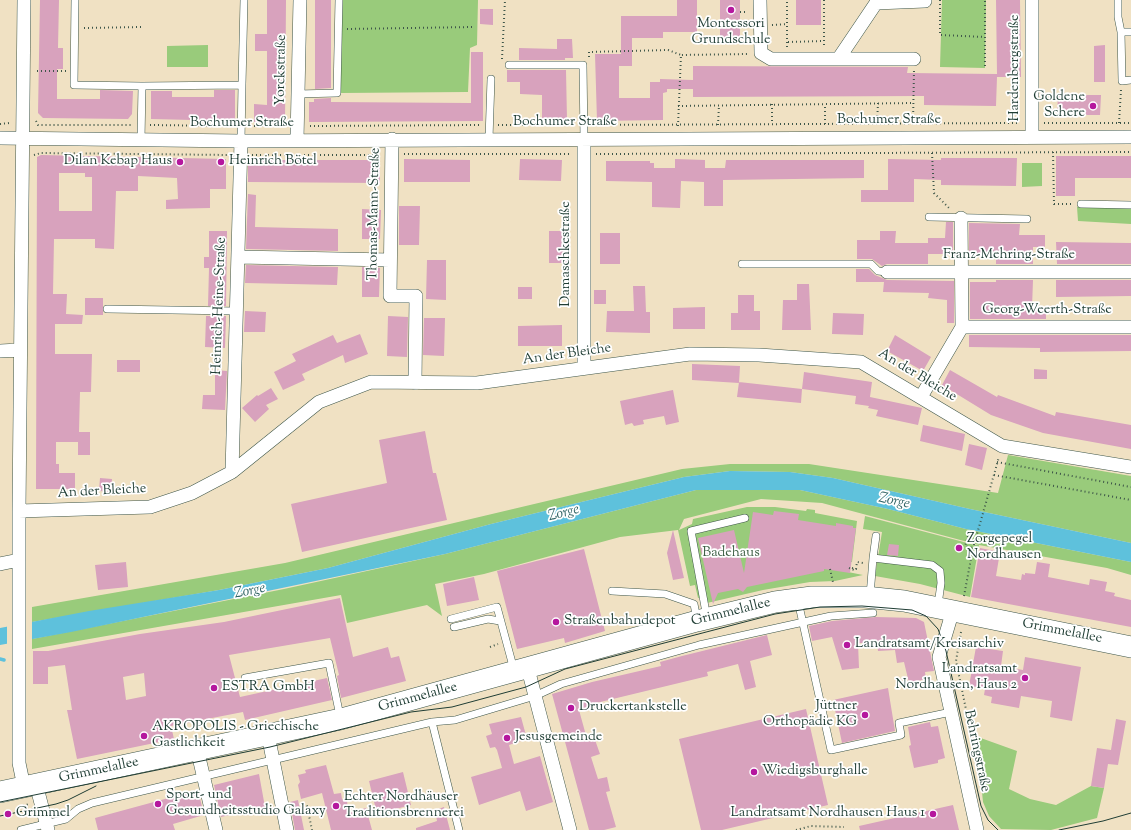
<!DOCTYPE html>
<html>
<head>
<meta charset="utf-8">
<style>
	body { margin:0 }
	canvas { display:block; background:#f0e1c3 }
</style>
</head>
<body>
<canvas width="1131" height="830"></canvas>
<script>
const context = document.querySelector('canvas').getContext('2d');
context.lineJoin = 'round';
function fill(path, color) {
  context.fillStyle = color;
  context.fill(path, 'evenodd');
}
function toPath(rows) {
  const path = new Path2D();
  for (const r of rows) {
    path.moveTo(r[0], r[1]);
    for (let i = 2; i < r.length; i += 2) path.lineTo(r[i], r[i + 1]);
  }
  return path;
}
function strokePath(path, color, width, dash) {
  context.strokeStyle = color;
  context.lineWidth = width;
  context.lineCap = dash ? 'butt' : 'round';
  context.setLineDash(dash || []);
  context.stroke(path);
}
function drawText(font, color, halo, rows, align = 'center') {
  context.font = font + ' "Sorts Mill Goudy",serif';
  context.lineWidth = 3.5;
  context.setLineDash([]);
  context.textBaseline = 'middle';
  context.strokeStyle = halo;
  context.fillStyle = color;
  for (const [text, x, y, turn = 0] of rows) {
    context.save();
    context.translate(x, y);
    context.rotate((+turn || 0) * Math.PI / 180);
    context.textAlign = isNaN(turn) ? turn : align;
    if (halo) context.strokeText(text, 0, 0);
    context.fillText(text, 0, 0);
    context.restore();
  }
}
const green = toPath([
	[342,0,478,0,477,45,470,48,468,92,340,93],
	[942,0,986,0,985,68,940,67],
	[208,45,208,67,167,67,167,46],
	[1022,163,1042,163,1042,186,1022,187],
	[1131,206,1131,224,1078,221,1077,207],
	[1008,455,1131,476,1131,543,970,509,833,478,790,472,730,471,684,477,491,524,328,568,219,590,32,622,32,607,285,563,682,469,730,464,809,464,998,493],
	[696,490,800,490,888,509,966,529,1131,562,1131,575,1107,568,979,545,970,597,920,584,875,576,882,532,863,529,865,516,975,545,979,545,822,503,761,499,684,519,679,530,692,524,693,519,747,507,775,507,806,511,807,509,815,510,815,513,857,521,852,562,849,562,848,572,863,575,835,581,810,582,763,590,707,603,705,597,698,598,695,585,690,586,678,530,620,537,484,574,435,584,442,616,427,605,347,623,341,595,32,649,32,639,284,589,445,554],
	[978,737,1017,751,1009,789,1030,799,1056,805,1091,786,1104,788,1097,818,1051,830,1001,829,989,816,983,802,982,792,985,791,976,749,980,748]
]);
const water = toPath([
	[730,471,790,472,833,478,970,509,1131,543,1131,562,966,529,888,509,800,490,696,490,445,554,71,632,0,645,0,628,89,611,219,590,328,568,491,524,684,477]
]);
const pier = toPath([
	[32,619,32,641,7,645,7,624]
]);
const stream = toPath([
	[0,659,4,660]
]);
const building = toPath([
	[40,0,59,0,58,48,63,48,63,69,57,69,57,99,100,99,100,90,133,91,132,114,128,119,43,118,38,113],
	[267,0,286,0,285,123,254,122,254,104,267,105,267,51,255,51,255,34,267,34],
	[315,0,331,0,331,88,315,89],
	[677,0,697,0,697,32,663,32,663,38,632,38,632,66,619,66,619,98,650,98,650,82,660,82,660,79,693,80,693,66,908,67,907,73,997,74,996,0,1020,0,1021,77,997,77,996,106,924,105,924,96,693,97,693,89,667,89,667,92,663,93,663,120,597,121,595,54,621,54,621,16,677,16],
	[720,0,740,0,740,39,720,38],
	[796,0,821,0,821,25,796,25],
	[480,9,493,9,493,25,480,24],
	[557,39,572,39,573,58,565,58,565,60,519,60,519,48,557,49],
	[1105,45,1105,82,1094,82,1094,46],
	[471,52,483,52,483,121,309,122,309,102,314,102,314,99,331,98,331,102,471,103],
	[507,70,566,70,567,120,542,121,542,95,520,94,520,82,507,82],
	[214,90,235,90,235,121,151,119,151,91,172,91,172,97,214,97],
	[1058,95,1101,95,1100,115,1057,115],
	[41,155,226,159,226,189,210,189,210,208,166,209,166,200,178,199,177,178,138,176,138,191,116,191,114,249,95,248,95,239,54,239,53,294,67,294,66,314,83,315,82,324,55,324,55,354,92,354,91,392,80,392,79,432,90,432,90,455,78,455,78,442,56,442,56,464,59,464,59,473,75,473,75,489,36,489,37,157],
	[59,173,85,173,85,177,92,177,92,211,59,211],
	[1056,156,1131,156,1131,178,1075,178,1075,196,1056,196],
	[941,158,1017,158,1016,186,941,185,941,180,914,179,914,202,861,202,861,190,888,190,888,159,941,160],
	[404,159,470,160,470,182,404,182],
	[520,159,562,160,561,181,519,180],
	[675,159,705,160,705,168,725,168,726,160,864,160,864,178,723,180,723,206,704,206,704,182,681,181,680,208,652,207,652,182,606,181,606,161,650,161,650,163,654,163,654,168,675,168],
	[248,160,380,160,380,183,248,182],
	[248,194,256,195,255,227,338,229,338,251,246,249],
	[399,206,420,206,419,245,399,245],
	[362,209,381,210,380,239,362,239],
	[946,222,953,222,953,254,928,254,928,264,887,264,882,266,872,259,857,259,857,240,880,240,880,231,896,231,895,243,928,243,928,238,945,238],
	[969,223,1020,224,1019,235,1045,235,1045,247,1033,247,1033,264,996,264,996,254,969,253],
	[209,231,227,231,226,306,208,306,209,268,204,268,204,257,209,257],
	[549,231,567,231,567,263,549,263],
	[600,233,620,233,620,264,600,264],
	[1056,242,1131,243,1131,264,1057,264],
	[427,260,446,260,446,300,426,299],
	[246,265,338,267,337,285,245,283],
	[362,267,380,268,379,297,362,297],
	[856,269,869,269,875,275,887,280,954,281,954,323,947,323,947,300,928,298,929,293,883,292,884,282,856,282],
	[996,280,1033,280,1032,308,1046,308,1046,319,970,319,970,282,996,282],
	[1056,280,1131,280,1131,296,1056,297],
	[797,284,809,284,811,330,782,330,783,300,797,300],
	[633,286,645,286,646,312,650,312,650,333,606,332,607,311,634,311],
	[518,287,532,287,532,299,518,299],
	[594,290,606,290,606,304,594,304],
	[738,295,754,295,754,311,760,311,760,330,731,330,731,313,738,313],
	[85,298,103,298,103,315,85,315],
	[705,307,705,329,673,329,673,308],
	[245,311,266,312,265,332,244,332],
	[833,313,864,314,863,335,832,334],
	[206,316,226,316,225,348,205,347],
	[388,316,408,317,407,357,387,356],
	[424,318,445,318,444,356,423,355],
	[562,325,562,346,518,346,518,326],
	[360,334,368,354,345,363,343,355,302,374,305,380,283,390,274,372,296,361,292,354,333,335,337,343],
	[895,335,931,357,923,371,887,351],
	[969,335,1131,335,1131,351,1040,352,1040,348,969,347],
	[117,360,140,360,140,372,117,372],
	[692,364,740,366,739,383,692,380],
	[1034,369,1047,370,1047,379,1034,379],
	[215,370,227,371,225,410,202,409,203,395,215,395],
	[950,370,997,397,998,395,1055,416,1056,412,1131,425,1131,449,1043,433,991,415,942,385],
	[804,372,872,382,870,397,922,408,918,425,876,416,878,410,868,408,869,406,855,404,856,396,802,389,801,403,737,397,739,382,802,389],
	[271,388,278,399,266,405,269,409,255,422,242,408,257,395,258,396],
	[673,390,679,422,666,425,664,416,643,420,644,424,634,426,632,423,625,425,620,401],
	[923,425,965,434,962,451,920,441],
	[425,431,433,473,436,473,447,520,302,552,291,504,387,483,379,440],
	[969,444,987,448,982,470,965,465],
	[100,478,112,479,111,492,99,491],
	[774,511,799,514,798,520,836,526,836,523,853,526,853,528,856,528,850,573,824,569,824,571,747,587,743,592,738,589,718,593,713,604,698,538,734,530,744,573,753,512,773,515],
	[673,530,684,578,673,580,667,553],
	[889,544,899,545,898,556,887,555],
	[980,548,1000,552,996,576,1021,580,1022,574,1025,575,1025,573,1035,574,1037,562,1050,564,1048,577,1089,585,1090,579,1107,582,1105,591,1115,593,1114,596,1131,600,1131,627,971,597],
	[584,549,605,631,565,643,564,638,517,649,497,571],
	[126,562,128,587,98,590,95,565],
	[474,577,479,600,447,606,443,584],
	[340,598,353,657,388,647,391,658,399,656,406,681,341,698,337,676,339,675,330,638,229,655,240,697,327,678,332,700,245,720,243,712,171,726,174,739,77,759,67,710,72,710,65,665,48,667,48,684,33,684,33,651,48,651,140,634,224,622],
	[144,673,146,696,126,700,123,677],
	[876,617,916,618,924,622,934,671,925,672,926,679,909,683,904,662,897,663,895,650,878,651,877,643,858,643,859,668,842,670,832,637,812,641,809,626,832,621],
	[767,635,772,655,750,661,756,687,745,690,738,664,707,672,708,676,592,704,593,706,579,710,587,739,594,737,600,754,591,757,598,779,607,777,610,791,606,792,616,827,604,830,589,830,552,694,592,682,661,666,660,662,682,656],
	[976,647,1003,651,1001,666,1023,670,1025,657,1081,667,1072,721,1050,717,1052,701,1021,696,1019,708,991,703,992,697,984,695,985,689,969,686],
	[888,688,895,731,842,743,833,700],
	[806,709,828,805,722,830,701,830,679,739],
	[521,717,527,739,509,745,514,764,540,756,553,802,526,811,520,791,479,805,471,777,502,768,497,750,495,747,490,748,486,736,492,734,489,724],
	[1116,719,1126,721,1118,765,1108,764,1104,788,1091,786,1097,748,1111,750],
	[930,722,931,727,938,726,945,758,938,760,938,763,914,768,909,746,911,745,908,727],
	[326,765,334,794,341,793,342,799,347,799,348,813,366,808,372,830,331,830,322,793,301,799,298,785,300,782,298,775,306,773,305,770],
	[403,772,411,805,377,814,369,781],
	[259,774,265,807,221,817,214,785],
	[198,790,204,815,173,824,175,830,98,830,95,818],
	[298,800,304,830,295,830,290,802],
	[953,805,959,830,860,830,859,826],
	[444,807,450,830,416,830,416,828,437,821,435,810]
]);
const path = toPath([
	[824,0,824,47],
	[940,0,940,35,985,37],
	[740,12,748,12],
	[772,25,787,24],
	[84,28,142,27],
	[347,29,474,27],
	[788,42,824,41],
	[787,47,787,0],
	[589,57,589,52,668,50,681,55],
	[502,59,505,0],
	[985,66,985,0],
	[37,71,66,71],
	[772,104,772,124],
	[678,106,913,103],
	[36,121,38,125,131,125],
	[1044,123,1131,123],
	[1119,123,1121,90],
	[0,124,10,123],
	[825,124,825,104],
	[877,124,878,103],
	[913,124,914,70],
	[150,125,231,126],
	[498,125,575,125],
	[592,125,1019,123],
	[718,125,719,105],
	[250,126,285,126],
	[310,126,481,125],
	[678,126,681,55,749,54],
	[1053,152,1054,204,1072,204],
	[932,153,934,193,949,208],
	[404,154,572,154],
	[596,154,1131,152],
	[34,155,41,153,230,155],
	[252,155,380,155],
	[997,462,1131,487],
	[994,475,1131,500],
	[968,536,965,546,973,548],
	[849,568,854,570],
	[852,568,856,569,857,562,863,563],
	[830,569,833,582],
	[964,596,973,548,999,457],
	[961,632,956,661,982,787,980,787],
	[490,647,498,644],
	[23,806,29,804],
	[299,808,307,806,312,830],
	[796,830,811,826,844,827]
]);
const service = toPath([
	[75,0,74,85,142,86,242,85,244,0],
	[1118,0,1118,17,1121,32,1122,81,1131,80],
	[1121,32,1131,32],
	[509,65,583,65,584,139],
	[298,94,337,93,339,0],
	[489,139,491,79],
	[141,140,142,86],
	[241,141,242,85],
	[1081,204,1131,205],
	[929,217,1027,219],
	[742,264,871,264,878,271,887,272],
	[107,309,236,311],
	[873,558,876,536],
	[612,591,665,594,694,604,697,620],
	[870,596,873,558,932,565,940,571,941,583,938,605],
	[798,601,831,750,901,735,899,723,951,712],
	[707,618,691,531,745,518],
	[451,619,497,607,514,670],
	[454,627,488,619,500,621],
	[245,678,329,663,340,716],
	[432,722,459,830],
	[21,830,66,819,78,809,92,803,432,722,455,720,535,696,561,684,699,645,831,616,873,613]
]);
const minor = toPath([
	[760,0,761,53,771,59,914,59],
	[839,58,876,3,925,1],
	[1032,136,1032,0],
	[0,138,241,141,1131,137],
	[392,139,390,296,416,296,415,383],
	[584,139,584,368],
	[297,140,300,0],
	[238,257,390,260],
	[887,272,1131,272],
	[962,327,1131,327],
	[0,351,19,350],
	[921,397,962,327,961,218],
	[232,472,241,141],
	[19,511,150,507,192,493,232,472,319,402,371,382,477,383,690,354,759,355,861,362,1002,446,1131,467],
	[0,564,19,560],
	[953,610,939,657,977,830],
	[528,669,570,830],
	[268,735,287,830],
	[197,749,216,830],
	[36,784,48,830],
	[24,787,19,763,19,511,24,0]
]);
const primary = toPath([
	[0,792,341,719,697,621,775,602,812,597,865,597,904,601,1131,647]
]);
const tram = toPath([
	[0,802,270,747,411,712,452,707,526,687,565,669,775,614,820,607,862,606,912,610,926,616,938,629,946,651,981,806,988,820,998,830],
	[0,816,56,804,68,800,96,786],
	[1059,830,1103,821,1131,813]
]);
const markers = [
	[731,10,4,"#b5179e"],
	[1093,106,4,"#b5179e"],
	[180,162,4,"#b5179e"],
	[221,162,4,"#b5179e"],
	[959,548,4,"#b5179e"],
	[556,622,4,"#b5179e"],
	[847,645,4,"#b5179e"],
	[1025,678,4,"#b5179e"],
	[214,688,4,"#b5179e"],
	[571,708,4,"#b5179e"],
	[865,715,4,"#b5179e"],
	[144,736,4,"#b5179e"],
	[507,738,4,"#b5179e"],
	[754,772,4,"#b5179e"],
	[158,804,4,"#b5179e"],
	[336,806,4,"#b5179e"],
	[8,814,4,"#b5179e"],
	[933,814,4,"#b5179e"]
];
const poiNames = [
	["Montessori",731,25,"center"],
	["Grundschule",731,41,"center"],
	["Goldene",1085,98,"right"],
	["Schere",1085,114,"right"],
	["Dilan Kebap Haus",172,162,"right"],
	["Heinrich Bötel",229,162],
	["Zorgepegel",967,540],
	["Nordhausen",967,556],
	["Straßenbahndepot",564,622],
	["Landratsamt/Kreisarchiv",855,645],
	["Landratsamt",1017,670,"right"],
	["Nordhausen, Haus 2",1017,686,"right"],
	["ESTRA GmbH",222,688],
	["Jüttner",857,707,"right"],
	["Orthopädie KG",857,723,"right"],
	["Druckertankstelle",579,708],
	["AKROPOLIS - Griechische",152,728],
	["Gastlichkeit",152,744],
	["Jesusgemeinde",515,738],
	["Wiedigsburghalle",762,772],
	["Sport- und",166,796],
	["Gesundheitsstudio Galaxy",166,812],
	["Echter Nordhäuser",344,798],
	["Traditionsbrennerei",344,814],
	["Grimmel",16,814],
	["Landratsamt Nordhausen Haus 1",925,814,"right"]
];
const streetNames = [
	["Hardenbergstraße",1016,68,-90],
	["Yorckstraße",282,70,-89],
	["Bochumer Straße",889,121],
	["Bochumer Straße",565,123],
	["Bochumer Straße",242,124],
	["Thomas-Mann-Straße",375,214,-89],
	["Damaschkestraße",567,254,-90],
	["Franz-Mehring-Straße",1009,256],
	["Heinrich-Heine-Straße",220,306,-88],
	["Georg-Weerth-Straße",1047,311],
	["An der Bleiche",567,355,-8],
	["An der Bleiche",917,376,31],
	["An der Bleiche",102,492,-3],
	["Grimmelallee",731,613,-14],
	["Grimmelallee",1062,632,11],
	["Grimmelallee",418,698,-15],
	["Behringstraße",976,751,78],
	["Grimmelallee",99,771,-12]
];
const parkNames = [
	["Badehaus",731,554]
];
const waterNames = [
	["Zorge",894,502,12],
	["Zorge",564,514,-14],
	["Zorge",250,592,-11]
];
fill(green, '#99cb7b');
fill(water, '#5ec1dc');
fill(pier, '#f0e1c3');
strokePath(stream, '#5ec1dc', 3.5);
fill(building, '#d8a2bd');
strokePath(service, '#3e5649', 8);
strokePath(minor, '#3e5649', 14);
strokePath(primary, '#3e5649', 22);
strokePath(path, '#3e5649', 2, [1, 3]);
strokePath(service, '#fff', 7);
strokePath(minor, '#fff', 13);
strokePath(primary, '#fff', 21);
strokePath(tram, '#1f3d34', 1);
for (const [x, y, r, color] of markers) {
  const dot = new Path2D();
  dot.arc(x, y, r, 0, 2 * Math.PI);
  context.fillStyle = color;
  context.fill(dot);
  strokePath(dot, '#fff', 1.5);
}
drawText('14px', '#1f3d34', '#fff', poiNames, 'left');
drawText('14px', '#1f3d34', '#fff', streetNames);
drawText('14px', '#3e6046', '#fff', parkNames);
drawText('italic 15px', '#326566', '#fff', waterNames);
</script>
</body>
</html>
